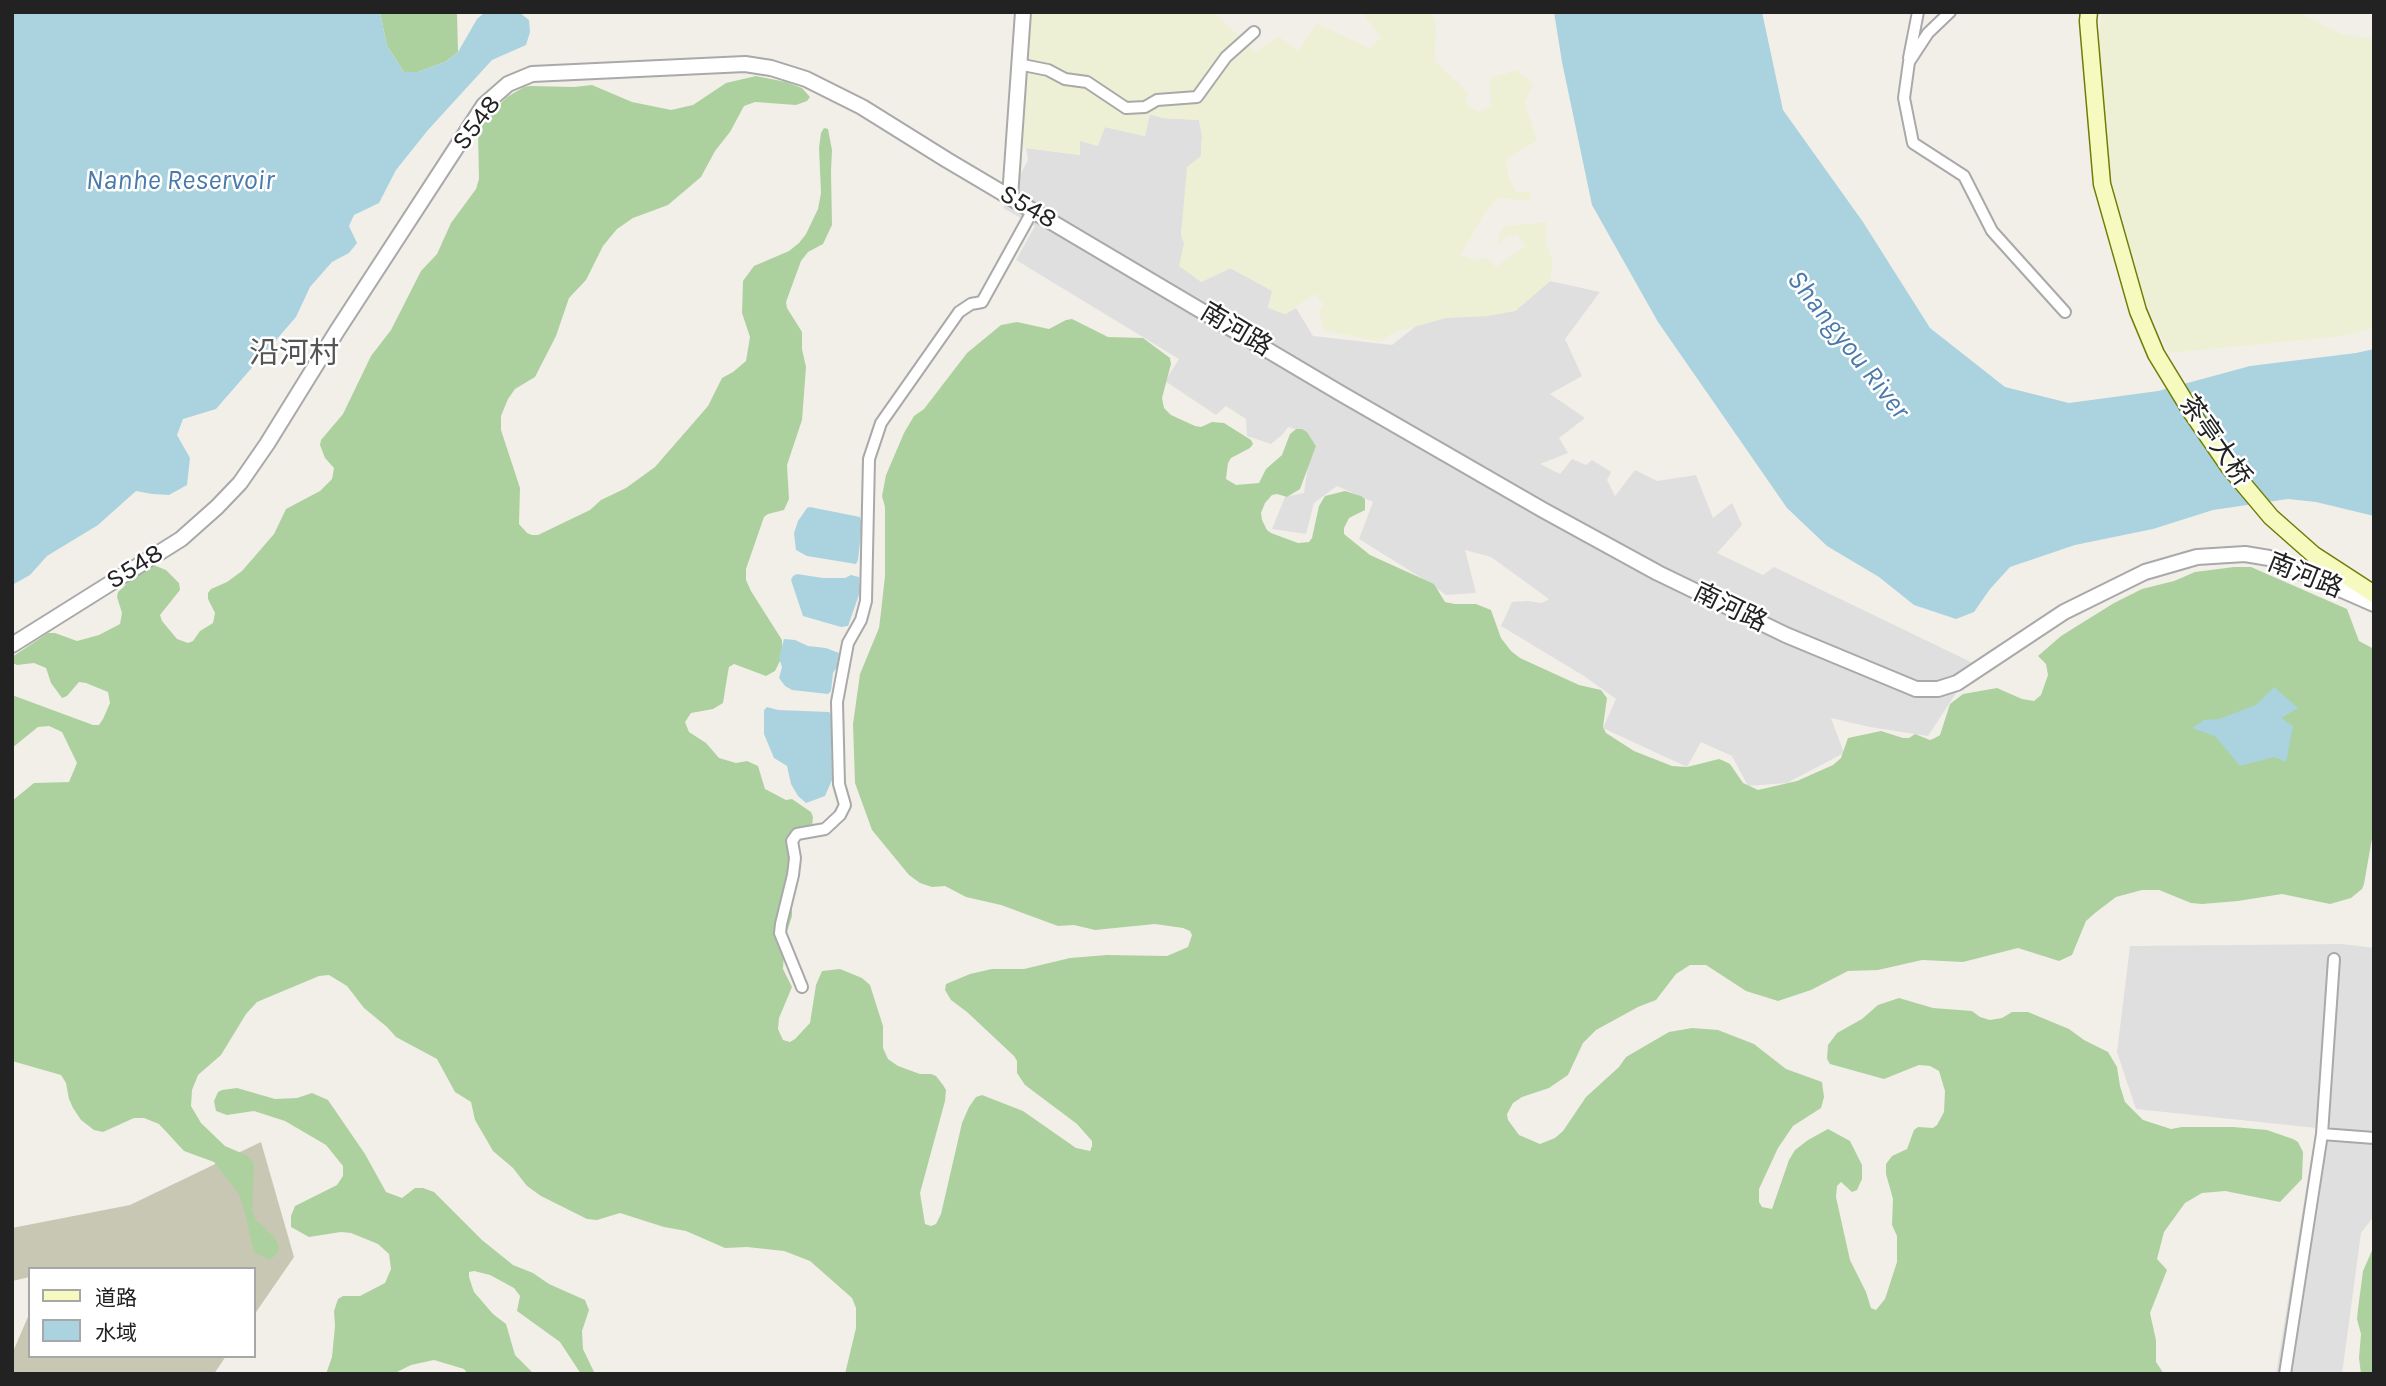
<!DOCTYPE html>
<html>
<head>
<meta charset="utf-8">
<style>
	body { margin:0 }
	#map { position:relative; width:2386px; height:1386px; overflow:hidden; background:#f2efe9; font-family:Karla,"Noto Sans SC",sans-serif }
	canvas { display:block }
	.frame { position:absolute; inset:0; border:14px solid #222; pointer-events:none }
	.legend { position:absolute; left:28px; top:1267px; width:228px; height:91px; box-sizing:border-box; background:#fff; border:2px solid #a7a7a7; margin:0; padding:9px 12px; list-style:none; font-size:21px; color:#222 }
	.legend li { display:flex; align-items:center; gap:14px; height:35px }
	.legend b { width:35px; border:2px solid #a7a7a7 }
</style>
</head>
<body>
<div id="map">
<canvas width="2386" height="1386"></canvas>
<div class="frame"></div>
<ul class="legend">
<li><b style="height:9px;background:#f7fabf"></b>道路</li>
<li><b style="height:19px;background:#aad3df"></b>水域</li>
</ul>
</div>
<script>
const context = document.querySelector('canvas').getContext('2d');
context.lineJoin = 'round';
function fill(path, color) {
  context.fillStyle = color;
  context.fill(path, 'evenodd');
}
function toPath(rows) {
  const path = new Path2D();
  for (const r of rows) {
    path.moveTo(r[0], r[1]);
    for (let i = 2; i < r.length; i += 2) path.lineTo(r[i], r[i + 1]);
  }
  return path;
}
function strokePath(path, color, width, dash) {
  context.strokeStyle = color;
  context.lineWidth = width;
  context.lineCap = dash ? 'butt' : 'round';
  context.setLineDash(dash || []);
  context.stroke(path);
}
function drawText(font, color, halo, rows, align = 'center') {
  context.font = font + ' Karla,"Noto Sans SC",sans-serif';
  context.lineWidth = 5;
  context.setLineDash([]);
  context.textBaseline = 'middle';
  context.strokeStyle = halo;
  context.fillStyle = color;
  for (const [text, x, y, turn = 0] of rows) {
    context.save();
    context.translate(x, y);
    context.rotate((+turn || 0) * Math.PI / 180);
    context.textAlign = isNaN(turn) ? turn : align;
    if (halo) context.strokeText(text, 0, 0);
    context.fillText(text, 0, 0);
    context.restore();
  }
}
const residential = toPath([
	[1149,114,1163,118,1199,120,1202,136,1201,156,1185,206,1181,235,1201,282,1230,268,1273,291,1268,307,1285,314,1296,308,1313,336,1392,345,1416,326,1445,318,1515,311,1550,281,1600,292,1565,339,1582,376,1550,394,1585,418,1559,438,1568,453,1540,464,1560,474,1572,459,1586,465,1592,460,1611,472,1607,480,1615,496,1635,470,1657,481,1696,475,1713,518,1732,503,1742,525,1717,553,1763,575,1774,567,1975,664,1928,736,1870,727,1831,718,1844,753,1787,783,1748,786,1732,756,1701,742,1687,767,1603,728,1616,699,1584,676,1501,626,1512,602,1528,601,1542,603,1549,599,1491,557,1465,550,1476,593,1446,595,1428,582,1359,539,1373,502,1337,486,1314,503,1306,534,1272,529,1285,497,1304,493,1308,466,1316,446,1307,432,1288,427,1283,434,1271,444,1247,436,1246,419,1226,406,1216,415,1165,381,1179,359,1016,260,1035,226,1003,208,1028,160,1026,148,1080,155,1080,140,1105,127,1145,136],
	[2342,944,2374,948,2374,1216,2361,1233,2342,1374,2276,1374,2316,1128,2136,1109,2117,1052,2130,946]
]);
const construction = toPath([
	[261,1142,294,1257,254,1315,254,1269,30,1269,30,1277,12,1281,12,1228,130,1205],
	[30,1312,30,1356,226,1356,214,1374,12,1374,12,1354]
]);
const farmland = toPath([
	[1028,12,1214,12,1256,52,1278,36,1299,51,1316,23,1369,48,1381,38,1362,12,1431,12,1436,22,1435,61,1469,93,1465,102,1477,112,1491,106,1490,78,1517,70,1533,84,1525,103,1537,141,1506,158,1509,179,1516,192,1530,192,1530,201,1499,198,1485,212,1461,255,1477,260,1488,258,1496,267,1525,246,1517,234,1504,238,1499,246,1499,234,1505,226,1547,222,1546,243,1553,263,1550,281,1515,311,1488,316,1445,318,1393,333,1380,342,1324,330,1319,311,1324,305,1315,294,1285,314,1268,308,1272,291,1231,268,1201,282,1179,266,1184,244,1181,235,1187,167,1201,156,1202,136,1199,120,1163,118,1150,114,1145,136,1105,127,1098,146,1080,141,1080,155,1018,147],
	[2102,12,2298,12,2342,34,2374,39,2374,328,2343,336,2169,353,2131,272,2109,185,2100,101,2098,46]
]);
const forest = toPath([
	[380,12,457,12,458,52,445,62,418,72,404,72,387,46],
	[756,76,786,82,802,88,810,97,807,101,796,105,755,102,744,106,730,132,715,151,701,177,668,205,633,218,617,229,603,246,586,280,569,298,556,336,535,377,515,389,508,399,501,416,501,430,520,488,519,524,527,533,532,535,538,535,590,510,601,500,626,488,655,467,708,406,722,378,733,372,746,361,750,337,742,313,743,281,754,266,789,251,799,243,806,234,818,209,821,193,819,148,821,133,824,128,828,129,832,150,831,171,832,225,823,244,808,252,801,261,786,302,787,308,802,332,802,349,806,367,802,420,787,465,789,499,784,510,768,514,764,517,746,569,746,580,751,591,782,640,782,657,775,671,766,676,734,664,729,667,728,672,723,703,713,709,691,713,685,722,689,732,706,743,719,758,736,763,747,761,758,766,765,789,786,800,792,799,811,812,813,817,812,827,797,842,798,874,792,905,792,916,785,938,783,969,792,987,779,1018,778,1029,783,1040,790,1042,795,1039,810,1023,816,985,822,971,840,969,862,978,870,985,883,1026,883,1048,888,1059,898,1066,920,1074,931,1074,936,1076,943,1085,946,1090,945,1101,920,1193,925,1224,931,1226,936,1224,941,1214,962,1123,969,1107,976,1097,982,1095,1023,1111,1076,1148,1090,1151,1092,1146,1092,1141,1077,1124,1025,1085,1017,1073,1017,1061,1014,1056,967,1012,951,1000,945,990,946,984,970,974,992,969,1024,969,1070,958,1107,955,1167,956,1188,947,1192,935,1190,931,1183,928,1155,924,1095,930,1074,925,1058,926,1001,905,966,897,945,886,932,887,920,883,909,875,872,830,855,783,853,724,860,674,879,628,881,612,885,576,885,507,882,496,886,475,904,433,914,416,924,409,967,353,1001,325,1017,322,1049,329,1066,320,1072,319,1108,337,1143,338,1170,358,1171,364,1162,398,1164,408,1171,415,1195,426,1201,427,1212,422,1224,423,1251,440,1253,444,1250,448,1231,458,1228,463,1226,479,1236,485,1259,483,1266,469,1282,455,1290,434,1296,429,1302,429,1307,432,1316,446,1300,489,1287,497,1277,494,1272,495,1265,503,1261,513,1262,520,1267,530,1271,533,1298,543,1309,542,1312,538,1319,506,1325,496,1345,491,1361,496,1365,499,1365,510,1349,518,1344,528,1344,534,1370,555,1434,584,1445,602,1455,604,1476,604,1491,610,1501,638,1511,651,1520,658,1579,685,1601,690,1607,698,1603,727,1606,733,1634,751,1672,766,1687,767,1719,759,1724,761,1730,764,1743,783,1758,790,1797,781,1833,765,1841,758,1848,738,1881,731,1903,738,1909,738,1915,734,1930,740,1935,738,1940,735,1950,704,1963,694,1997,688,2022,699,2034,701,2041,695,2048,675,2046,664,2038,656,2061,636,2114,603,2142,589,2174,581,2195,572,2234,567,2251,567,2347,609,2359,641,2374,649,2374,827,2364,884,2362,889,2351,898,2330,904,2282,894,2238,901,2202,904,2191,903,2159,890,2142,890,2116,897,2095,913,2086,921,2072,955,2059,961,2018,948,1963,962,1922,960,1878,970,1848,971,1811,990,1778,1001,1746,991,1706,965,1690,965,1676,974,1656,1000,1638,1007,1596,1030,1583,1043,1568,1075,1549,1088,1522,1097,1513,1103,1507,1114,1508,1120,1519,1135,1540,1144,1555,1138,1563,1131,1586,1097,1619,1067,1626,1057,1669,1032,1692,1028,1718,1030,1754,1044,1786,1069,1822,1082,1824,1097,1821,1108,1793,1126,1778,1148,1759,1189,1759,1202,1762,1207,1772,1209,1789,1160,1795,1150,1808,1140,1828,1129,1850,1141,1862,1165,1862,1179,1857,1190,1852,1192,1841,1182,1837,1186,1836,1197,1850,1260,1866,1292,1871,1308,1876,1310,1885,1299,1897,1262,1897,1236,1892,1225,1893,1199,1886,1174,1886,1164,1892,1156,1907,1149,1914,1130,1918,1127,1933,1128,1937,1125,1944,1112,1945,1091,1939,1071,1930,1066,1919,1065,1884,1079,1830,1064,1827,1059,1828,1045,1837,1033,1862,1019,1878,1005,1899,998,1933,1008,1972,1011,1980,1017,1990,1020,2002,1018,2012,1012,2028,1012,2069,1029,2084,1040,2108,1052,2117,1067,2120,1086,2125,1102,2143,1120,2171,1129,2182,1127,2233,1127,2267,1130,2293,1139,2298,1142,2303,1152,2302,1179,2280,1202,2225,1191,2202,1193,2185,1203,2164,1232,2157,1259,2167,1270,2150,1313,2156,1340,2156,1362,2164,1374,845,1374,856,1328,856,1308,852,1298,810,1261,784,1251,747,1247,725,1248,686,1231,664,1227,620,1213,597,1220,587,1219,541,1196,527,1186,513,1168,493,1151,475,1120,471,1102,455,1092,437,1059,396,1037,387,1027,364,1008,347,986,329,975,319,976,257,1002,246,1014,221,1055,198,1075,192,1090,191,1106,201,1123,225,1146,246,1155,254,1163,252,1210,256,1220,275,1238,279,1248,277,1253,270,1260,255,1253,253,1249,245,1213,239,1194,214,1162,184,1151,159,1124,144,1118,134,1118,103,1132,94,1130,81,1120,73,1108,69,1099,66,1083,61,1075,12,1061,12,801,34,783,69,782,77,763,62,732,49,726,38,727,12,748,12,695,93,725,99,725,103,719,110,703,108,692,86,683,79,682,67,696,62,698,51,683,46,668,34,663,17,665,13,663,12,657,48,633,55,633,77,641,99,635,120,624,122,613,117,597,118,592,134,577,150,567,156,566,166,570,179,583,180,590,160,615,162,621,177,639,188,643,193,641,200,631,213,623,215,613,208,599,208,593,211,589,227,582,242,571,274,534,286,509,320,491,332,479,334,468,325,458,320,445,321,440,343,414,371,356,391,330,421,271,437,254,451,223,476,189,479,179,478,130,480,124,507,97,524,87,530,86,574,87,592,85,632,102,671,110,693,105,726,83],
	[237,1088,275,1099,297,1098,312,1093,328,1100,365,1154,386,1192,402,1198,415,1188,423,1188,434,1192,482,1240,513,1265,533,1273,549,1284,585,1300,589,1310,582,1331,583,1349,595,1374,582,1374,579,1371,560,1342,517,1311,520,1296,514,1288,490,1275,474,1271,469,1272,469,1277,474,1292,493,1314,506,1324,515,1355,534,1374,468,1374,464,1369,434,1360,411,1365,393,1374,326,1374,332,1357,335,1326,334,1311,338,1299,343,1296,360,1296,385,1283,391,1269,389,1254,378,1244,351,1233,341,1232,309,1237,291,1227,291,1216,295,1206,337,1185,343,1176,343,1166,326,1145,285,1121,254,1111,227,1115,216,1111,214,1101,218,1092,222,1090],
	[2374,1246,2374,1374,2361,1374,2359,1358,2361,1334,2357,1319,2358,1309,2363,1271]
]);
const water = toPath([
	[12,12,380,12,387,46,404,72,418,72,445,62,458,52,477,19,485,12,519,12,529,20,530,32,526,45,492,60,428,130,396,170,379,203,354,215,349,226,357,243,349,253,332,262,310,287,296,317,216,409,183,419,177,435,190,458,187,485,169,495,152,494,136,491,98,525,47,556,30,575,12,585],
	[1554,12,1762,12,1783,110,1863,222,1930,328,2005,387,2069,403,2158,391,2250,366,2356,353,2374,349,2374,516,2316,502,2288,499,2213,510,2153,529,2075,545,2010,567,1990,589,1974,612,1956,619,1914,605,1879,577,1827,546,1787,508,1658,322,1592,205,1562,62],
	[810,507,860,517,862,524,858,560,856,564,807,556,796,550,794,533,798,521,807,508],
	[797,574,823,578,845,578,851,575,859,577,860,592,848,626,841,627,803,616,791,580,793,576],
	[784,639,795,640,808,646,826,648,839,653,837,667,833,673,831,691,828,694,792,690,785,686,779,678,782,667,779,658],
	[2274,687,2298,708,2281,718,2293,726,2286,762,2274,757,2240,766,2215,736,2192,728,2204,720,2219,719,2256,705],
	[767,707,778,710,829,712,831,715,832,780,825,796,806,803,798,796,791,784,787,766,774,758,764,734,764,710]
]);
const minor = toPath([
	[1950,12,1928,33,1909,62,1904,98,1913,143,1964,176,1992,231,2065,312],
	[1909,58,1918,12],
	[1018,64,1048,70,1065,79,1087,82,1126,108,1145,107,1157,100,1197,97,1226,57,1254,32],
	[2334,959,2322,1134,2374,1138],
	[802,987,780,933,781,924,793,875,795,858,792,841,797,834,825,829,840,815,845,805,839,784,837,702,848,643,861,620,866,601,869,459,881,423,959,312,971,304,982,302,1033,210],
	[2285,1374,2322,1134]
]);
const tertiary = toPath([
	[1010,197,1023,12],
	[12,645,181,539,217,507,240,483,267,444,337,331,484,105,508,84,532,74,745,64,771,68,806,79,862,107,947,160,1340,393,1543,510,1658,573,1786,635,1916,689,1938,689,1957,683,2064,612,2145,572,2197,557,2245,554,2269,558,2374,604]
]);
const secondary = toPath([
	[2089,12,2088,21,2102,184,2138,311,2156,354,2192,413,2229,467,2271,517,2314,555,2374,594]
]);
const streetNames = [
	["S548",477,123,-53],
	["S548",1028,207,30],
	["南河路",1236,330,31],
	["茶亭大桥",2215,441,55],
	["S548",135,567,-32],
	["南河路",2305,576,22],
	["南河路",1730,608,26]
];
const waterNames = [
	["Nanhe Reservoir",180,181],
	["Shangyou River",1848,345,52]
];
const quarterNames = [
	["沿河村",294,354]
];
fill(residential, '#e0dfdf');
fill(construction, '#c7c7b4');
fill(farmland, '#eef0d5');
fill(forest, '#add19e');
fill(water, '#aad3df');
strokePath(minor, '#a9a9a9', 14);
strokePath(tertiary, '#a9a9a9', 18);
strokePath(secondary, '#707d05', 19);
strokePath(minor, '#fff', 10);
strokePath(tertiary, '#fff', 14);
strokePath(secondary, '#f7fabf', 16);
drawText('26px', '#222', '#fff', streetNames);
drawText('italic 28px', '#4a7aab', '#fff', waterNames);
drawText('30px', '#555', '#fff', quarterNames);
</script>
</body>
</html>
